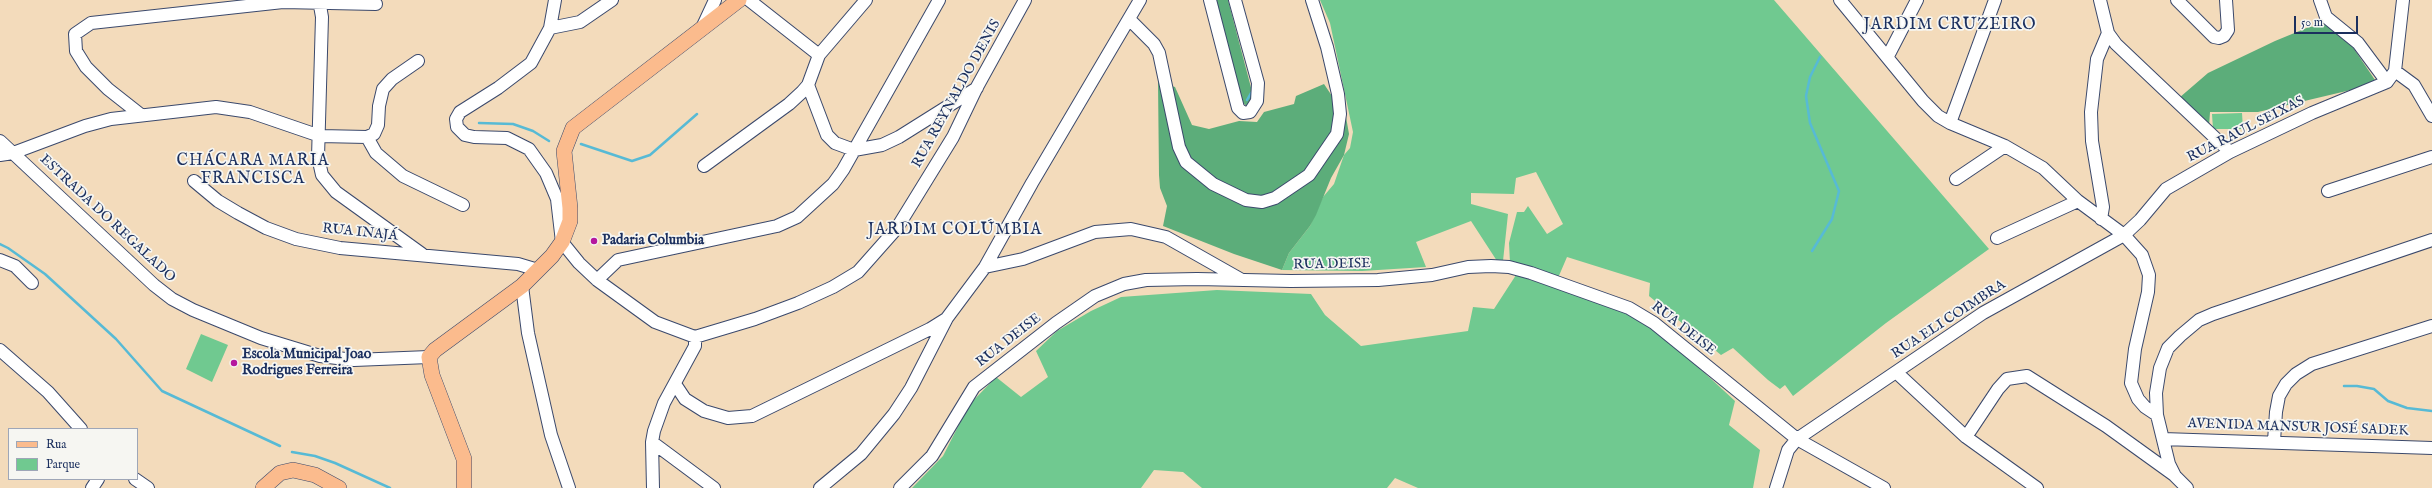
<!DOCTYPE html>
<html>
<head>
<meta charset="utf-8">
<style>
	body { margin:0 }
	#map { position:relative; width:2432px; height:488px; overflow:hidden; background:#f3dbbb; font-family:"IM FELL English",serif }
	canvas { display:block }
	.legend { position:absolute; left:8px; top:428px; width:130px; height:52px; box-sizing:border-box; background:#f6f6f2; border:1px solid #9ea6b7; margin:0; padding:5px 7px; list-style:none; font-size:12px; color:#1b2f5e }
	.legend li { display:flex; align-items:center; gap:8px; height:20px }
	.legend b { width:20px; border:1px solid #9ea6b7 }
	.scale { position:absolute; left:2294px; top:16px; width:64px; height:18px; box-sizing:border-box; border:2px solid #1b2f5e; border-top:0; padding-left:5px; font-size:12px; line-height:14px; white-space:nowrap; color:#1b2f5e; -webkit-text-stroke:3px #f6f6f2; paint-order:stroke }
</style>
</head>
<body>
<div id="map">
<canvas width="2432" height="488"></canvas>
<ul class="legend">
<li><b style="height:5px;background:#fbbb8d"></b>Rua</li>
<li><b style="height:11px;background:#70c990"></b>Parque</li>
</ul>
<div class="scale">50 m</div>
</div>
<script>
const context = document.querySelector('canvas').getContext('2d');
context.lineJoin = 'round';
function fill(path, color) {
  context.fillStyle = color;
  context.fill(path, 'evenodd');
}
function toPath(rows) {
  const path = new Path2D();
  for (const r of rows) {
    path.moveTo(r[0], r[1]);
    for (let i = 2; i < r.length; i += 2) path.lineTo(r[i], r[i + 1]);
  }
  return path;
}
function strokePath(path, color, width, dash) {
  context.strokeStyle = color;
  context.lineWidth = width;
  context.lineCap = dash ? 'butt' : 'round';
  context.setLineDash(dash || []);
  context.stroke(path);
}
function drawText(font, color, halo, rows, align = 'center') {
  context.font = font + ' "IM FELL English",serif';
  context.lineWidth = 3.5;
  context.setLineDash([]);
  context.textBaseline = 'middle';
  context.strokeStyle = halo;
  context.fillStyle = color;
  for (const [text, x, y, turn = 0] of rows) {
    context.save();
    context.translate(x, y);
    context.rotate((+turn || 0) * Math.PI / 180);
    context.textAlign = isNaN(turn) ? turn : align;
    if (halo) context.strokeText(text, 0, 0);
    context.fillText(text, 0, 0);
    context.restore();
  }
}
const green = toPath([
	[1320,0,1774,0,1989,249,1886,323,1793,396,1785,385,1780,389,1768,380,1733,348,1721,355,1649,296,1650,283,1567,257,1558,278,1510,263,1509,243,1517,212,1524,212,1528,206,1547,234,1563,224,1536,172,1516,178,1514,194,1471,193,1471,204,1508,214,1503,261,1497,261,1471,221,1416,242,1426,267,1362,271,1282,270,1289,253,1310,226,1323,197,1334,184,1344,155,1350,148,1353,132,1330,23],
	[2242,113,2243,129,2213,129,2212,114],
	[1516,275,1626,311,1670,341,1735,401,1729,425,1760,450,1753,488,1418,488,1395,478,1387,488,1202,488,1183,472,1154,470,1141,488,912,488,943,456,969,405,996,377,1021,397,1048,377,1036,351,1057,331,1091,311,1121,297,1217,290,1311,294,1325,315,1361,346,1468,331,1473,307,1494,309],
	[201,334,228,345,212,382,186,369]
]);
const forest = toPath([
	[1213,0,1228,0,1254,99,1247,107,1241,100],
	[2326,25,2350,43,2375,80,2355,89,2258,112,2210,112,2209,127,2179,98,2208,73,2275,41,2309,27],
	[1158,82,1175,87,1192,125,1209,129,1239,121,1257,122,1264,112,1294,104,1296,96,1324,84,1346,117,1349,134,1344,155,1331,178,1316,215,1310,226,1289,253,1282,270,1234,254,1163,226,1167,206,1160,188,1159,175]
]);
const stream = toPath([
	[1247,100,1251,93],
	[479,123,513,124,533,131,549,141],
	[581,144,632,161,650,155,697,114],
	[0,244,8,248,45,274,116,339,162,391,280,446],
	[1812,251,1832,219,1839,191,1810,123,1806,96,1810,77,1820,57],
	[2344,386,2357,386,2374,389,2388,401,2407,408,2432,411],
	[292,452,315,456,335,463,390,488]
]);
const minor = toPath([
	[319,0,322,17,318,157,322,175,336,192,422,254],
	[555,0,550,28,531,63,498,88,460,112,456,119,457,127,465,135,474,137,507,138,529,149,546,173,557,199,562,242,579,263,597,280,655,322,695,337,755,319,798,303,833,287,858,272,897,228,953,137,977,87,1025,0],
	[749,0,819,55],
	[1210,0,1238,108,1243,113,1250,112,1257,101,1258,83,1235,0],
	[1840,0,1923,101,1938,116,1950,123,2005,146,2043,168,2078,201,2124,235,2142,255,2149,275,2148,292,2135,349,2131,383,2138,399,2145,407,2157,415],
	[2100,0,2108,33,2097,59,2091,112,2092,141,2103,207,2101,219],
	[2177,0,2214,37,2219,38,2224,36,2228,30,2226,0],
	[2320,0,2326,17,2358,43,2387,82],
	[1129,19,1154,44,1159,53,1179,147,1186,162,1213,184,1246,200,1262,202,1275,198,1309,175,1337,134,1340,114,1338,94,1327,47,1312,0],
	[550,28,580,22,612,0],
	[702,28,715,0],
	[2108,33,2116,44,2230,152],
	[1888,56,1917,0],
	[2395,71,2414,85,2432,116],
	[808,85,827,135,835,143,854,150,882,145,899,137,977,88],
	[141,115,108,89,86,67,76,51,75,34,91,23,283,2,376,4],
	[1950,123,1995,0],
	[367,137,376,153,403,176,463,205],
	[0,141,154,285,172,299,193,310,261,338,320,356,354,360,429,357],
	[0,155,13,153,85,126,111,119,216,107,250,112,320,136,367,137,374,134,378,125,379,106,383,89,392,79,418,61],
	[704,166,789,104,802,92,808,85,819,55,866,0],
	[1956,179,2005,146],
	[194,181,218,201,238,213,266,228,296,239,340,248,518,264,538,270],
	[2328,191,2432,157],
	[1997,238,2078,201],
	[0,260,15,266,32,283],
	[985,267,1023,259,1095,232,1131,229,1166,237,1242,280],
	[597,280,618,260,777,226,797,217,833,184,843,170,939,0],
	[522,286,528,333,551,435,569,488],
	[0,350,48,392,81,429],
	[1896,372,1966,437,2037,488],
	[675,384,685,399,704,411,728,418,752,416,930,329,946,319],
	[1966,437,1998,389,2007,379,2027,376,2106,426,2174,475],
	[2163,439,2432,448],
	[2274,441,2276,412,2279,396,2286,384,2296,374,2312,364,2432,326],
	[652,442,714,488],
	[135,479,148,488],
	[92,488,98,479],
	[653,488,652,442,654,431,664,403,695,346,695,337],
	[820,488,861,454,894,414,911,388,947,318,985,267,1032,183,1140,0],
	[900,488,932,456,974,387,1056,323,1095,296,1124,284,1146,280,1197,279,1291,281,1378,280,1432,275,1468,267,1491,266,1509,267,1531,273,1629,308,1654,323,1797,439,1884,488],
	[1776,488,1788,450,1797,439,1983,313,2124,235,2140,220,2166,189,2230,152,2312,113,2387,82,2395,71,2403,0],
	[2187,488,2175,476,2169,464,2157,415,2156,393,2160,368,2168,348,2180,336,2199,320,2213,314,2432,240]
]);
const major = toPath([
	[263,488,280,473,293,470,315,475,339,488],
	[464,488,464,459,432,375,429,357,435,350,522,286,552,256,562,242,570,221,570,208,564,151,573,128,739,0]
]);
const markers = [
	[594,241,4,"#b5179e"],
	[234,363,4,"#b5179e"]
];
const streetNames = [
	["RUA REYNALDO DENIS",957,94,-61],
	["RUA RAUL SEIXAS",2246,130,-27],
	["ESTRADA DO REGALADO",107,219,43],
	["RUA INAJÁ",360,233,6],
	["RUA DEISE",1332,265,-1],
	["RUA ELI COIMBRA",1949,320,-33],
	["RUA DEISE",1683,329,38],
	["RUA DEISE",1009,341,-38],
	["AVENIDA MANSUR JOSÉ SADEK",2298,428,2]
];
const poiNames = [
	["Padaria Columbia",602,241],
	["Escola Municipal Joao",242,355],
	["Rodrigues Ferreira",242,371]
];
const quarterNames = [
	["JARDIM CRUZEIRO",1950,26],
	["CHÁCARA MARIA",253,162],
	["FRANCISCA",253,180],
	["JARDIM COLÚMBIA",955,231]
];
fill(green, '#70c990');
fill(forest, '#5cad7a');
strokePath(stream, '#57bad5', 2.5);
strokePath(minor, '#3b496c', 14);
strokePath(major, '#3b496c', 16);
strokePath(minor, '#fff', 12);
strokePath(major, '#fbbb8d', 15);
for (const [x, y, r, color] of markers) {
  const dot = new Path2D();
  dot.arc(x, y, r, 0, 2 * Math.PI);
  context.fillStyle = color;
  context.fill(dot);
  strokePath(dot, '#f6f6f2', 1.5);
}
drawText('14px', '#1b2f5e', '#f6f6f2', streetNames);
drawText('bold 14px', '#1b2f5e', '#f6f6f2', poiNames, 'left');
context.letterSpacing = '1px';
drawText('16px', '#1b2f5e', '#f6f6f2', quarterNames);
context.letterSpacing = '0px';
</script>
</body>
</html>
